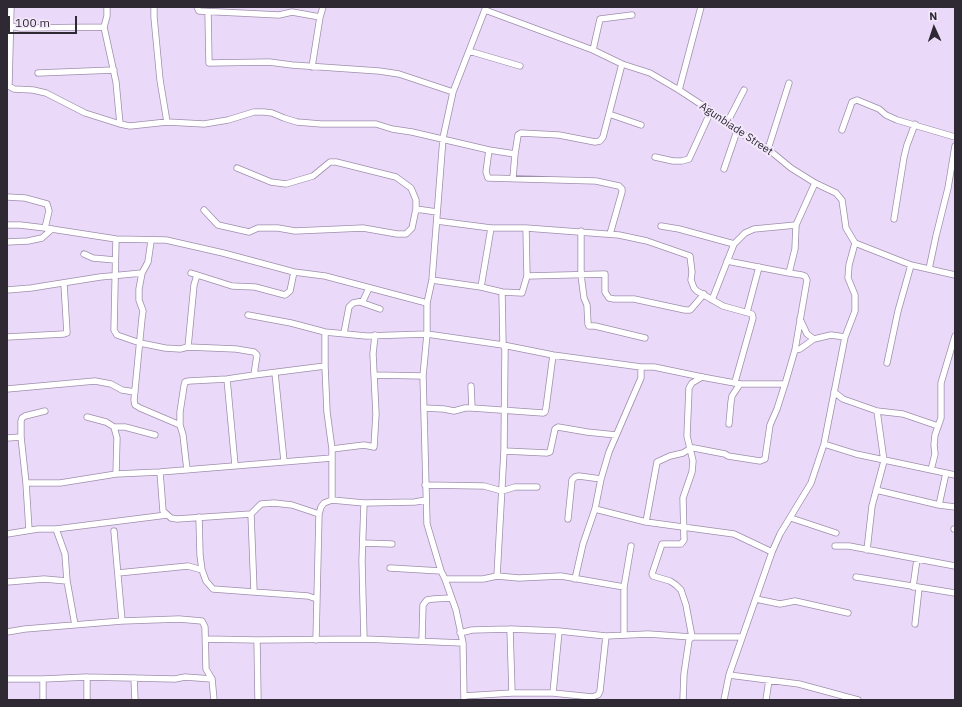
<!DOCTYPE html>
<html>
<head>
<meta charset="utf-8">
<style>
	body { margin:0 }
	#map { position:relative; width:962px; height:707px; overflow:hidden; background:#ead9f8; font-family:"IBM Plex Sans",sans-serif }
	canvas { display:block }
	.frame { position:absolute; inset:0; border:8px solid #2f2934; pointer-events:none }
	.north { position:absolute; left:914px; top:8px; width:40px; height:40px; -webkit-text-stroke:3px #f4e9fc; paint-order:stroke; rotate:357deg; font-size:11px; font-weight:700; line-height:16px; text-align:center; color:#2f2934 }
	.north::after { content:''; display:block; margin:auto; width:14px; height:18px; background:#2f2934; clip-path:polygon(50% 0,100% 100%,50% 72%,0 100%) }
	.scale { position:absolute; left:8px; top:16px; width:69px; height:18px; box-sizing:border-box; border:2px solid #2f2934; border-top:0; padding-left:5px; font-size:12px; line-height:14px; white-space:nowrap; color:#2f2934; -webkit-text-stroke:3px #f4e9fc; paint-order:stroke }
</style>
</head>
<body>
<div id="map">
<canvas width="962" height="707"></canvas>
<div class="frame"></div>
<div class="north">N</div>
<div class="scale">100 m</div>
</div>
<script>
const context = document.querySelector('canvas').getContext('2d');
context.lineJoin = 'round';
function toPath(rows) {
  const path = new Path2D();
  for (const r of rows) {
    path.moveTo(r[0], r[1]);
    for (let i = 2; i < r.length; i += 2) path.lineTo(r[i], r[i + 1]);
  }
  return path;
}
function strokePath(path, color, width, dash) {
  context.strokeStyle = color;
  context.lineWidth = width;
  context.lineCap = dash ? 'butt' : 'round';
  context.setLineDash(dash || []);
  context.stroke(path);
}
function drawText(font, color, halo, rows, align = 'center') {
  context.font = font + ' "IBM Plex Sans",sans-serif';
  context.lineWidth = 4;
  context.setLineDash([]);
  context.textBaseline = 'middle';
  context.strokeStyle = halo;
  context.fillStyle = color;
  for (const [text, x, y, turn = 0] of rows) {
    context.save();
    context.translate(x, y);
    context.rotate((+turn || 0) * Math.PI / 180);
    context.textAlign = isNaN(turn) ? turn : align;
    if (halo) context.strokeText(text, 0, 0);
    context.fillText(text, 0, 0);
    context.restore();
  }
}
const minor = toPath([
	[154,7,154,17,160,80,167,122],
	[197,7,199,11,279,15,292,12,320,17,312,67],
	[485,10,593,50,622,64,650,73,679,90,711,111,742,134,768,149,791,168,815,183,836,193,842,200,846,228,855,243,911,265,955,275],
	[208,12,209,63,269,62,292,65,379,71,399,74,453,92],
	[320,17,323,7],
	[11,26,20,28,104,27,107,16,107,7],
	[104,27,116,82,120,124],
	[593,50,600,19,632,15],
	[469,51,520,66],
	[38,73,114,70],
	[7,85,14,89,33,90,46,93,85,113,120,124,130,126,167,122,204,124,228,120,254,112,264,112,272,113,284,118,297,122,321,124,376,124,392,129,412,132,489,150,515,154],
	[9,85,11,7],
	[679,90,701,7],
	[609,114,641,125],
	[727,123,744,90],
	[842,130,852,102,857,100,879,109,886,115,897,120,955,137],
	[768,149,789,83],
	[489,150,486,172,488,178,596,181,619,186,622,189,622,192,610,234],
	[655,157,673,161,682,161,689,159,711,111],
	[237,168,271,182,286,184,313,176,330,162,336,162,396,177,411,188,416,200,416,209,437,212],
	[724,169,737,131],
	[513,178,515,154,518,135,521,133,559,135,595,142,600,141,603,137,622,64],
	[7,197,25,198,47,204,49,211,45,228],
	[204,210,218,225,249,232,258,228,278,228,295,231,363,228,397,234,406,234,412,228,416,209],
	[894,219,904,157,907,145,915,124],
	[437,221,491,228,526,228,619,235,647,241,690,256,692,272,691,280,694,288,697,291,723,306,752,314,753,318,735,382],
	[7,225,20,225,45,228,116,239,166,240,223,253,294,272,325,276,427,303],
	[661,226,679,229,734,244],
	[581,231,581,275,584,298,587,305,588,324,589,326,595,326,645,338],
	[116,239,114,330,117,335,140,343,165,348,180,349,188,347,236,349,254,352,257,355,254,375,325,366],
	[151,241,148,262,142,273,139,289,139,300,143,311,142,318,134,400,135,405,140,408,180,425],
	[7,242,28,241,42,238,52,229],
	[84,254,93,258,115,260],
	[929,269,936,236,948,188,955,146],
	[191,273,232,286,255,287,285,295,290,291,294,272],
	[789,273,795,249,796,225,815,183],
	[527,276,605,274,605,292,609,298,614,299,634,299,685,310,690,310,692,308,704,294],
	[432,280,481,287,502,292,522,293,527,276,526,228],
	[481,287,491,228],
	[7,290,31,288,100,277,142,273],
	[712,300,734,244,745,233,754,229,796,225],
	[360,302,380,309],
	[747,312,759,267],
	[248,315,291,323,325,332,366,336,427,334,503,345,553,355,641,367,654,367,702,377,740,384,785,384],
	[800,319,807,334,814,339],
	[325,332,325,366,327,412,332,449,332,500],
	[344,333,349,307,353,303,363,301,369,288],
	[7,337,64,334,67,333,64,284],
	[188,347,194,285,197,275],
	[795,350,800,349,814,339,831,335,845,337],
	[887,363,898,311,911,265],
	[275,373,284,461],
	[375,375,423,376],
	[227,379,235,465],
	[471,386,472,408],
	[7,389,95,381,111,384,122,390,135,392],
	[834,392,843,399,877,411,903,414,938,426],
	[424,408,444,409,454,411,465,408,472,408,543,413,545,412,546,408,553,355],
	[87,417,106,422,114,427,117,438,116,474],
	[729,424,731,402,732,396,740,384],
	[114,427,125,427,155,435],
	[7,438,21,437],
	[824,444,856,454,955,475],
	[332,449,364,445,374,447,376,414,373,354,375,335],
	[504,451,547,453,550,452,555,429,558,427,587,432,616,435],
	[187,470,183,435,180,425,180,412,184,386,185,382,189,381,227,379,254,375],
	[931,470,935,454,934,445,935,435,941,418,941,383,955,336],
	[160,472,163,511,171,518,177,519,251,514,261,504,274,503,292,505,319,514,321,507,324,503,332,500,364,503,415,502,426,500],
	[26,483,60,483,116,474,160,472,332,458],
	[425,485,484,486,502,491,515,487,537,487],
	[876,490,939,505,955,507],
	[939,505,946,473],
	[595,509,646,522,734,534,772,552],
	[251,514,254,591],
	[199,517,200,555,202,570,206,581,213,589,308,596,317,599],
	[791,518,836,533],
	[568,519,572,480,575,477,579,476,601,479],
	[646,522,657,462,670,456,683,453,691,448,694,448,725,454,728,456,760,461,765,459,770,425,777,409,785,384,795,350,807,280,805,276,802,275,789,273,727,261],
	[56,529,65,554,67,581,75,625],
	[954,529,955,529],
	[29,530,26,483,21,437,21,421,22,418,25,416,45,411],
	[7,534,38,529,56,529,167,515],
	[363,543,392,544],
	[835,546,849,546,955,566],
	[867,550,872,506,884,461,877,411],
	[390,568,441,571],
	[118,573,188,566,202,570],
	[497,576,504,451,505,349,503,345,502,292],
	[856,577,955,593],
	[445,579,483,579,497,576,519,578,561,576,624,587],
	[575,579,583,544,595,509,601,479,609,452,641,378,641,367],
	[7,582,44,579,67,581],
	[913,587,917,559],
	[756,599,780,604,795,601,848,613],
	[122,621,179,619,202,621,205,627,206,669,212,679,214,700],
	[915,624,919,588],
	[510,629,512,693],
	[7,632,25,629,122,621,114,531],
	[460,633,472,630,510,629,559,631,606,636,648,634,692,637,742,637],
	[624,635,624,587,631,546],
	[206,639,257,640,364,639,463,643],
	[364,639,362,561,364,503],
	[257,640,258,700],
	[316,640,319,514],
	[422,641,423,605,427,600,433,599,451,598],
	[729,675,799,684,858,700],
	[134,678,135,700],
	[7,679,43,679,87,677],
	[553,693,559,631],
	[464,696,512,693,553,693,592,697,598,695,600,691,606,636],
	[43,700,43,679],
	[87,700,87,677,175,679,185,677,212,679],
	[464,700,463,643,456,610,445,579,441,571,427,524,423,376,427,334,427,303,432,280,443,138,453,92,486,7],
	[683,700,684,674,689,640,692,637,686,605,681,590,676,585,670,581,653,576,652,574,662,544,681,544,684,540,683,498,692,472,693,461,687,436,689,388,692,383,702,377],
	[724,700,729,675,772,552,780,534,811,483,824,444,845,337,855,311,855,295,848,278,849,265,855,243],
	[766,700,769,680]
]);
const streetNames = [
	["Agunbiade Street",736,129,34]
];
strokePath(minor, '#9e8eab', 7);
strokePath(minor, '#fff', 5.5);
drawText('11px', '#2f2934', '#f4e9fc', streetNames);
</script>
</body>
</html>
